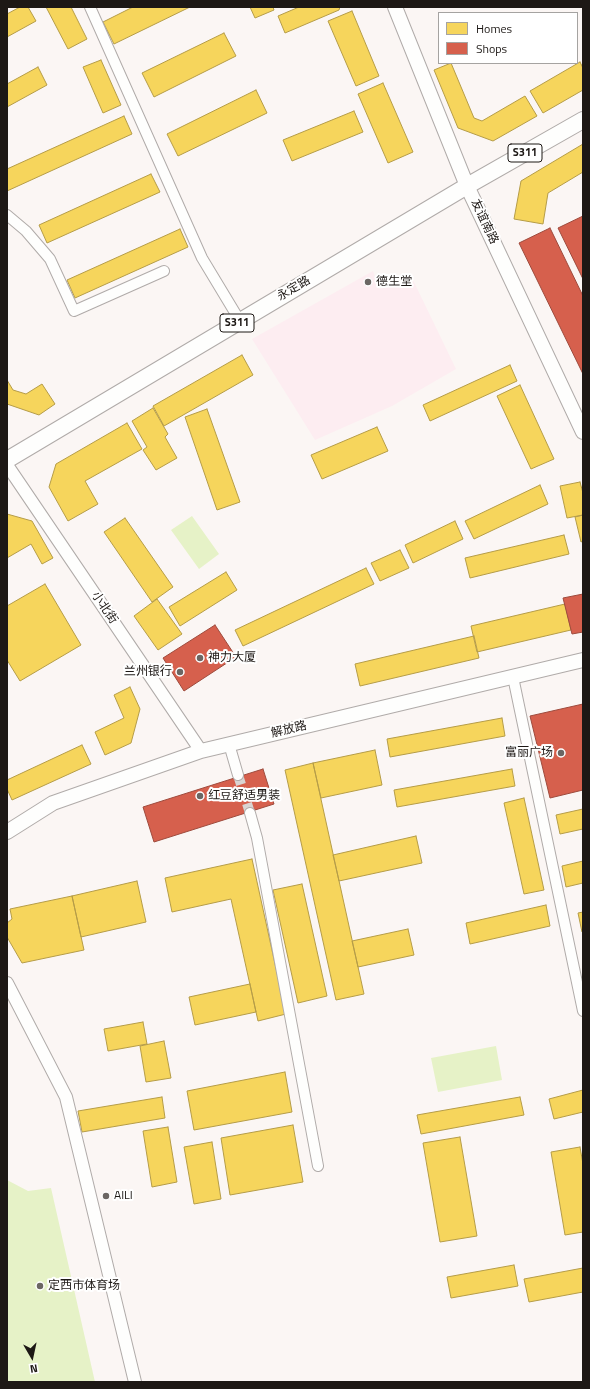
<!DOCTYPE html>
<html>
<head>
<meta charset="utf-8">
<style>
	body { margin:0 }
	#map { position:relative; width:590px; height:1389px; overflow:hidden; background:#fbf6f4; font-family:"Titillium Web",sans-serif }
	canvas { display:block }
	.frame { position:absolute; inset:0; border:8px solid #1d1815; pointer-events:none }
	.legend { position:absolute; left:438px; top:12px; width:140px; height:52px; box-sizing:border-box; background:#fff; border:1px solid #a5a3a1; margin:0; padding:5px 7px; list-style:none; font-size:12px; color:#1d1815 }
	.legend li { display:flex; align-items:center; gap:8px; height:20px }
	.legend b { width:20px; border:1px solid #a5a3a1 }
	.north { position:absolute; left:12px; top:1337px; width:40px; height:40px; -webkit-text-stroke:3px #fff; paint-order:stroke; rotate:171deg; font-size:11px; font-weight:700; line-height:16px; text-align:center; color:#1d1815 }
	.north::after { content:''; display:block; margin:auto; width:14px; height:18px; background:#1d1815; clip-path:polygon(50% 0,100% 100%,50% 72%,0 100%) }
</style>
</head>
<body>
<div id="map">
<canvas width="590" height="1389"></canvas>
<div class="frame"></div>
<ul class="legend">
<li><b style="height:11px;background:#f6d55c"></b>Homes</li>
<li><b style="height:11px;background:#d6604d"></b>Shops</li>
</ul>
<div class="north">N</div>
</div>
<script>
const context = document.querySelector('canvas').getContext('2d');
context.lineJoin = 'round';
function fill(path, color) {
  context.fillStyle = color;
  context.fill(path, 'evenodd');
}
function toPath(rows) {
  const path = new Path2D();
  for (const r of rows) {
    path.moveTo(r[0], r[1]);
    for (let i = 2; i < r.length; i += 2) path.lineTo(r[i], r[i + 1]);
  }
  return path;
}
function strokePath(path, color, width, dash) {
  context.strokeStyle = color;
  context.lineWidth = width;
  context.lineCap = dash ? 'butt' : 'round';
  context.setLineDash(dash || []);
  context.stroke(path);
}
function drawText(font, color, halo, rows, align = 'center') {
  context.font = font + ' "Titillium Web","Noto Sans SC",sans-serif';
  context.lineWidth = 4;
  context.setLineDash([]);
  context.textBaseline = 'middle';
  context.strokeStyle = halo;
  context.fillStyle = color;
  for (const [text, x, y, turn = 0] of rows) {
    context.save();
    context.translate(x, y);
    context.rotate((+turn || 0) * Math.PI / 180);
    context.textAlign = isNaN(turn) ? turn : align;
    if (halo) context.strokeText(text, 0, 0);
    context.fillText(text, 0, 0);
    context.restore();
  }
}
const education = toPath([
	[373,271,379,289,413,280,456,369,392,406,315,440,252,339]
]);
const green = toPath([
	[192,516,219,554,199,569,171,530],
	[496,1046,502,1080,438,1092,431,1058],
	[7,1180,28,1191,51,1188,95,1382,7,1382]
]);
const homes = toPath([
	[20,7,28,7,36,21,7,37,7,14,20,7],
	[46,7,71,7,87,39,68,49,46,7],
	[133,7,190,7,114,44,103,22,133,7],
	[250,7,273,7,274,10,255,18,250,7],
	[299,7,340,7,339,10,285,33,278,16,299,7],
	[352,11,379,76,356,86,328,21,352,11],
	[224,33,236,56,154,97,142,73,224,33],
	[101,60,121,105,103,113,83,67,101,60],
	[580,62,583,68,583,90,543,113,530,91,580,62],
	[451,63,474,118,482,121,525,96,537,116,493,141,458,128,434,70,451,63],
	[38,67,47,85,7,107,7,84,38,67],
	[383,83,413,152,388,163,358,94,383,83],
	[256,90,267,113,178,156,167,134,256,90],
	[354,111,363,132,292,161,283,140,354,111],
	[124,116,132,134,7,191,7,169,124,116],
	[583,144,583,172,548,193,543,224,514,219,521,181,583,144],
	[151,174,160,192,47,243,39,225,151,174],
	[180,229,188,247,75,298,67,280,180,229],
	[242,355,253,375,164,426,153,406,242,355],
	[510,365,517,381,430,421,423,405,510,365],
	[7,380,13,390,26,394,42,384,55,404,39,415,7,404,7,380],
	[520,385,554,459,531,469,497,396,520,385],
	[153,408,168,434,165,437,177,458,156,470,143,450,147,447,132,421,153,408],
	[207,409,240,502,217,510,185,417,207,409],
	[127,423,142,449,85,481,98,504,68,521,49,487,56,464,127,423],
	[377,427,388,451,322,479,311,455,377,427],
	[580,482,583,493,583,515,567,518,560,486,580,482],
	[540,485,548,504,474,539,465,521,540,485],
	[7,514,32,521,53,558,42,564,31,544,7,558,7,514],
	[583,515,583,541,581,542,575,517,583,515],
	[125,518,173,587,152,602,104,532,125,518],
	[455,521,463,539,413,563,405,545,455,521],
	[564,535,569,554,470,578,465,558,564,535],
	[400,550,409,568,380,581,371,563,400,550],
	[366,568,374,584,243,646,235,630,366,568],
	[226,572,237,590,180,626,169,607,226,572],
	[45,584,81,645,20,681,7,660,7,606,45,584],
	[157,599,182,634,158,650,134,616,157,599],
	[565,604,571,630,477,652,471,626,565,604],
	[474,636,479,658,360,686,355,664,474,636],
	[130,687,140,709,131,743,105,755,95,732,124,718,114,695,130,687],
	[502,718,505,736,390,757,387,739,502,718],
	[82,745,91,764,12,800,7,789,7,780,82,745],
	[375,750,382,785,321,798,313,763,375,750],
	[313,763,364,994,336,1000,285,770,313,763],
	[512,769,515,786,397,807,394,790,512,769],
	[524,798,544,890,524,894,504,803,524,798],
	[583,809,583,829,560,834,556,815,583,809],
	[416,836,422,863,339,881,333,855,416,836],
	[252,859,286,1014,258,1021,231,899,172,912,165,878,252,859],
	[583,861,583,883,566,887,562,866,583,861],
	[137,881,146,922,81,937,72,896,137,881],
	[302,884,327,996,298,1003,273,890,302,884],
	[72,896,84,950,22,963,7,937,7,923,12,919,10,909,72,896],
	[546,905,550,926,470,944,466,923,546,905],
	[583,912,583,931,582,932,578,913,583,912],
	[408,929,414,955,358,967,352,941,408,929],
	[250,984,256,1012,195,1025,189,997,250,984],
	[143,1022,147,1044,108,1051,104,1029,143,1022],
	[164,1041,171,1078,146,1082,140,1046,164,1041],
	[285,1072,292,1112,194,1130,187,1091,285,1072],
	[583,1090,583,1112,554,1119,549,1099,583,1090],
	[162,1097,165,1118,82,1132,78,1111,162,1097],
	[520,1097,524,1115,421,1134,417,1115,520,1097],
	[293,1125,303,1182,230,1195,221,1138,293,1125],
	[168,1127,177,1182,152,1187,143,1131,168,1127],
	[460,1137,477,1236,440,1242,423,1143,460,1137],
	[212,1142,221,1199,194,1204,184,1147,212,1142],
	[580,1147,583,1164,583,1232,565,1235,551,1152,580,1147],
	[514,1265,518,1286,451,1298,447,1277,514,1265],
	[583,1268,583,1292,529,1302,524,1279,583,1268]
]);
const shops = toPath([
	[583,216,583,279,558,228,583,216],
	[550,228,583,296,583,374,519,243,550,228],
	[583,594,583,632,572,634,563,598,583,594],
	[215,625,236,657,184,691,163,658,215,625],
	[583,704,583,790,550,798,530,716,583,704],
	[263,769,274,804,154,842,143,807,263,769]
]);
const minorTunnel = toPath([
	[238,775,250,813]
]);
const minor = toPath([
	[90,7,202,258,240,321],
	[7,215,26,231,50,259,74,311,164,271],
	[513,677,583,1011],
	[229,744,238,775],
	[250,813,257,838,318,1166]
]);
const tertiary = toPath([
	[7,465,201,751],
	[7,983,66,1097,135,1382]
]);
const secondary = toPath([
	[395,7,467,186,583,432],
	[7,832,53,803,201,751,583,660]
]);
const primary = toPath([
	[7,460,467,186,583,120]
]);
const markers = [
	[368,282,4,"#6b6663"],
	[200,658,4,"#6b6663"],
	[180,672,4,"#6b6663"],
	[561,753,4,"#6b6663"],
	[200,796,4,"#6b6663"],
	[106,1196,4,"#6b6663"],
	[40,1286,4,"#6b6663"]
];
const shields = [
	[525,153,34],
	[237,323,34]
];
const shieldNames = [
	["S311",525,153],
	["S311",237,323]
];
const streetNames = [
	["友谊南路",484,222,65],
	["永定路",294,289,-31],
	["小北街",104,608,56],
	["解放路",289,730,-13]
];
const poiNames = [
	["德生堂",376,282],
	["神力大厦",208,658],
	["兰州银行",172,672,"right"],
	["富丽广场",553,753,"right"],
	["红豆舒适男装",208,796],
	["AILI",114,1196],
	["定西市体育场",48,1286]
];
fill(education, '#fdedf1');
fill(green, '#e6f2c7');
fill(homes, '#f6d55c');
strokePath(homes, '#b59c47', 1);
fill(shops, '#d6604d');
strokePath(shops, '#9e4a3c', 1);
strokePath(minorTunnel, '#dad5d3', 10, [10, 5]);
strokePath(minor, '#b0aba9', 12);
strokePath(tertiary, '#b0aba9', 14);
strokePath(secondary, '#b0aba9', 16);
strokePath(primary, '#b0aba9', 18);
strokePath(minor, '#fefefd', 10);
strokePath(tertiary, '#fefefd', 12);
strokePath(secondary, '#fefefd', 14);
strokePath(primary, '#fefefd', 16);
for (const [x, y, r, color] of markers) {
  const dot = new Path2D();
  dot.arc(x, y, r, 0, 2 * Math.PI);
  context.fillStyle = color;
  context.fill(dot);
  strokePath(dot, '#fff', 1.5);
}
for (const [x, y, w] of shields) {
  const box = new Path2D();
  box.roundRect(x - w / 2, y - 9, w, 18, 3);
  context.fillStyle = '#fff';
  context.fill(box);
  strokePath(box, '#1d1815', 1);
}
drawText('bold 11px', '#1d1815', null, shieldNames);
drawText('12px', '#1d1815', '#fff', streetNames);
drawText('12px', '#1d1815', '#fff', poiNames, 'left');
</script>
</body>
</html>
